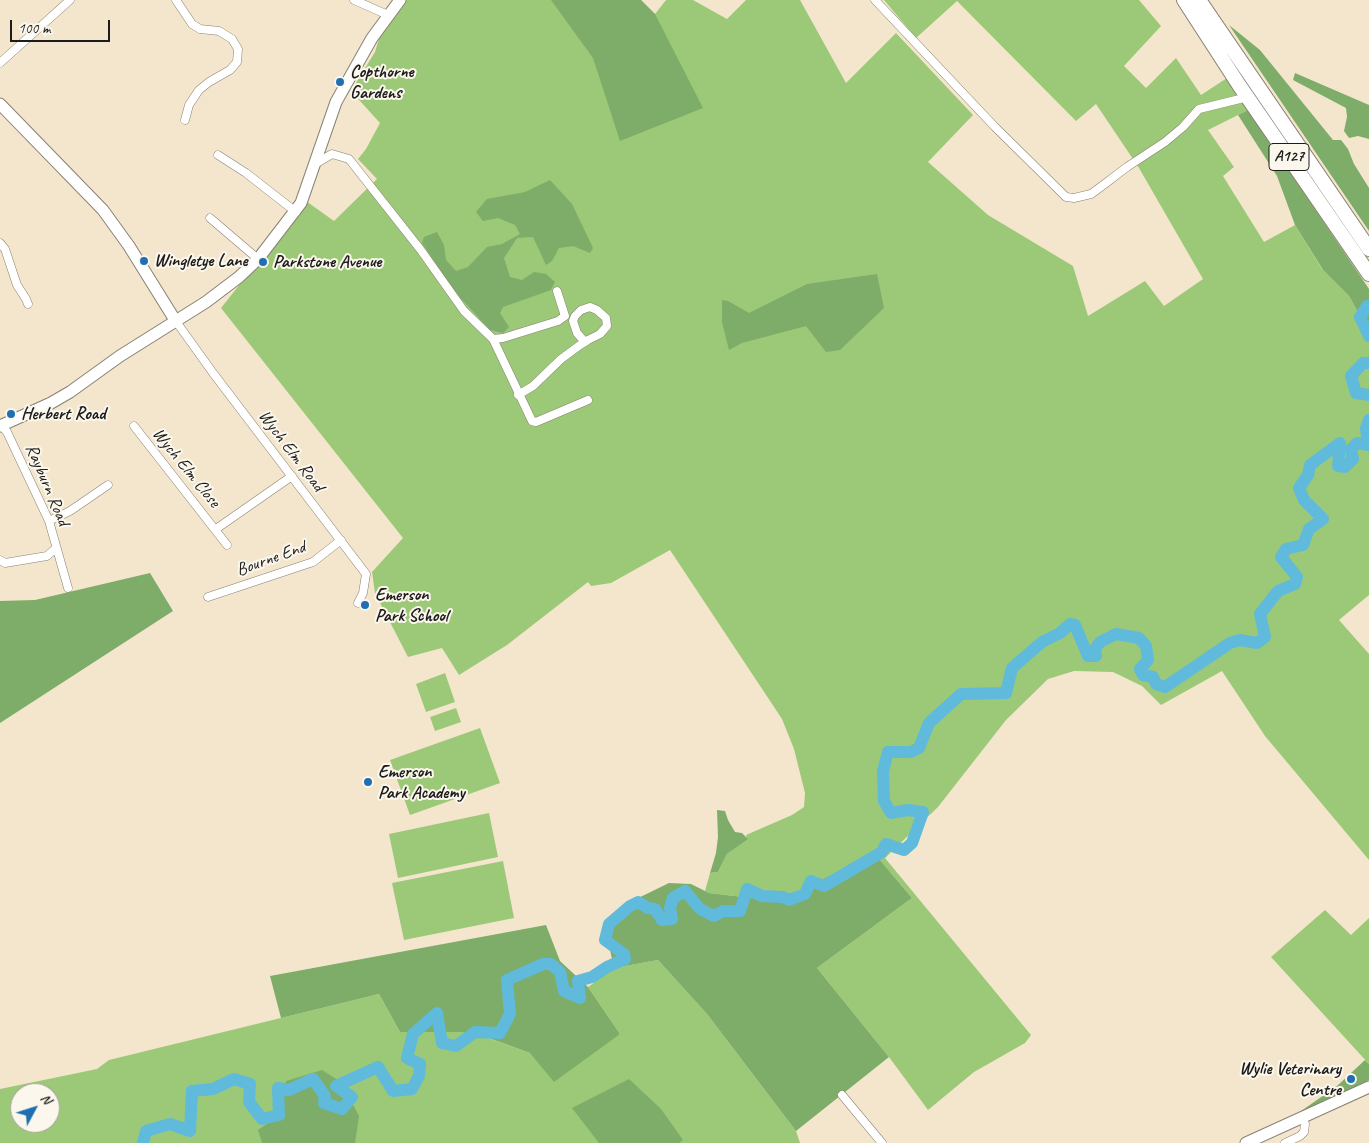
<!DOCTYPE html>
<html>
<head>
<meta charset="utf-8">
<style>
	body { margin:0 }
	#map { position:relative; width:1369px; height:1143px; overflow:hidden; background:#f4e6cd; font-family:Caveat,sans-serif }
	canvas { display:block }
	.north { position:absolute; left:10px; top:1083px; width:50px; height:50px; box-sizing:border-box; background:#fbf7ec; border:1px solid #a29f99; border-radius:50%; rotate:50deg; font-size:14px; font-weight:700; line-height:20px; text-align:center; color:#1c1c1c }
	.north::after { content:''; display:block; margin:auto; width:18px; height:22px; background:#1f6fb2; clip-path:polygon(50% 0,100% 100%,50% 72%,0 100%) }
	.scale { position:absolute; left:10px; top:20px; width:100px; height:22px; box-sizing:border-box; border:2px solid #1c1c1c; border-top:0; padding-left:6px; font-size:15px; line-height:18px; white-space:nowrap; color:#1c1c1c; -webkit-text-stroke:4px #fbf7ec; paint-order:stroke }
</style>
</head>
<body>
<div id="map">
<canvas width="1369" height="1143"></canvas>
<div class="north">N</div>
<div class="scale">100 m</div>
</div>
<script>
const context = document.querySelector('canvas').getContext('2d');
context.lineJoin = 'round';
function fill(path, color) {
  context.fillStyle = color;
  context.fill(path, 'evenodd');
}
function toPath(rows) {
  const path = new Path2D();
  for (const r of rows) {
    path.moveTo(r[0], r[1]);
    for (let i = 2; i < r.length; i += 2) path.lineTo(r[i], r[i + 1]);
  }
  return path;
}
function strokePath(path, color, width, dash) {
  context.strokeStyle = color;
  context.lineWidth = width;
  context.lineCap = dash ? 'butt' : 'round';
  context.setLineDash(dash || []);
  context.stroke(path);
}
function drawText(font, color, halo, rows, align = 'center') {
  context.font = font + ' Caveat,sans-serif';
  context.lineWidth = 4;
  context.setLineDash([]);
  context.textBaseline = 'middle';
  context.strokeStyle = halo;
  context.fillStyle = color;
  for (const [text, x, y, turn = 0] of rows) {
    context.save();
    context.translate(x, y);
    context.rotate((+turn || 0) * Math.PI / 180);
    context.textAlign = isNaN(turn) ? turn : align;
    if (halo) context.strokeText(text, 0, 0);
    context.fillText(text, 0, 0);
    context.restore();
  }
}
const green = toPath([
	[401,0,641,0,655,14,666,0,693,0,727,19,746,0,800,0,846,83,896,33,973,115,928,162,988,215,1073,266,1088,316,1145,281,1164,306,1203,279,1139,168,1096,104,1076,121,957,1,916,38,884,0,1139,0,1161,26,1124,66,1146,88,1176,58,1201,95,1227,78,1248,110,1208,130,1234,167,1223,176,1264,242,1295,225,1322,269,1349,296,1369,332,1369,595,1339,620,1369,654,1369,860,1265,736,1222,671,1161,705,1142,686,1113,672,1074,671,1048,679,1006,720,938,807,885,858,1031,1035,1025,1043,974,1072,928,1110,889,1057,817,968,912,898,875,854,795,892,751,898,709,893,705,891,710,873,718,872,727,854,747,839,746,835,792,815,804,807,805,793,794,749,782,719,670,550,611,583,591,586,588,582,507,645,459,675,442,648,408,657,375,593,372,572,403,538,221,308,306,201,334,221,377,179,358,159,366,149,380,123,351,91,375,52,384,21],
	[445,673,455,702,426,712,416,684],
	[456,708,461,722,435,731,430,717],
	[480,728,500,783,410,815,390,760],
	[489,813,498,857,398,878,389,834],
	[503,861,514,918,404,940,392,883],
	[1325,910,1351,935,1369,918,1369,1064,1271,957],
	[658,960,707,1014,796,1131,800,1143,0,1143,0,1089,97,1069,109,1060,379,994,400,1032,471,1032,530,1053,620,1034,588,987,614,968],
	[20,1093,50,1093,50,1123,20,1123]
]);
const forest = toPath([
	[551,0,641,0,655,14,703,108,620,141,593,58],
	[1229,25,1260,50,1333,140,1341,140,1348,149,1354,164,1369,188,1369,231],
	[1295,73,1369,105,1369,139,1358,136,1349,138,1344,131,1347,117,1346,108,1293,80],
	[1248,110,1369,289,1369,332,1349,296,1323,270,1295,225,1277,176,1238,115],
	[550,180,572,204,593,248,590,253,573,246,559,248,552,261,546,265,533,237,517,238,504,258,510,277,522,280,534,272,546,274,555,282,551,290,503,307,500,313,509,327,503,333,490,330,455,292,422,243,424,237,437,232,444,245,446,260,456,271,468,267,487,247,502,244,520,234,515,225,498,218,483,221,476,212,487,199,525,192],
	[877,274,884,308,840,350,826,352,806,326,742,343,729,350,722,322,722,300,728,301,749,313,807,284],
	[150,573,173,611,0,723,0,601,35,600],
	[717,810,725,811,728,820,735,832,742,833,748,839,727,854,718,872,710,873,716,853,718,837],
	[875,854,912,898,817,968,889,1057,796,1131,707,1014,658,960,614,968,608,941,615,919,630,902,669,883,691,884,709,893,751,898,795,892],
	[546,925,560,961,588,987,620,1034,554,1082,530,1053,472,1032,400,1032,379,994,281,1018,270,976],
	[1365,1060,1369,1064,1369,1080,1291,1118,1337,1086],
	[322,1070,341,1082,359,1116,355,1143,262,1143,258,1130,274,1119,286,1081],
	[629,1079,661,1109,683,1140,679,1143,599,1143,572,1108]
]);
const river = toPath([
	[1367,306,1360,317,1369,336],
	[1369,363,1363,363,1351,376,1356,393,1369,395],
	[143,1143,146,1131,170,1124,190,1131,192,1091,213,1089,234,1079,250,1084,249,1102,262,1119,279,1115,278,1088,289,1090,313,1079,325,1096,324,1103,342,1109,352,1097,336,1086,378,1067,393,1091,412,1089,419,1076,420,1064,407,1058,413,1034,437,1013,442,1043,456,1046,475,1032,500,1033,510,1014,507,980,543,964,551,964,560,972,564,991,580,998,578,981,592,977,607,967,625,959,624,954,605,940,609,924,630,906,638,902,648,908,655,909,662,920,672,919,670,908,673,898,685,891,700,909,714,916,723,911,740,911,747,889,762,896,783,897,789,900,805,894,811,881,824,886,882,852,886,844,904,850,912,843,923,812,908,810,891,813,884,801,883,771,888,752,911,752,919,748,929,723,961,694,1006,693,1012,668,1042,642,1060,633,1070,624,1075,625,1088,656,1096,656,1095,649,1100,642,1116,634,1139,638,1146,646,1148,660,1140,669,1143,675,1153,677,1156,684,1165,687,1230,643,1240,640,1257,643,1265,637,1260,614,1278,591,1295,584,1297,577,1281,557,1286,549,1303,545,1309,529,1323,519,1304,500,1299,488,1308,475,1310,465,1340,443,1338,466,1345,467,1353,459,1351,449,1357,443,1368,445,1366,428,1369,420]
]);
const street = toPath([
	[176,0,192,24,200,29,219,31,232,39,238,49,237,62,230,70,209,82,199,90,189,105,185,120],
	[354,0,388,15],
	[875,0,995,127,1066,197,1074,198,1091,194,1102,186,1127,167,1165,142,1183,127,1199,109,1248,97],
	[0,63,70,0],
	[218,155,246,173,296,212],
	[315,164,332,154,349,159,420,249,464,311,493,339,503,338,558,321,565,316,557,291],
	[210,218,258,259],
	[0,243,5,249,17,285,26,299,28,304],
	[175,320,213,373,366,574,363,593,358,603],
	[493,339,532,421,536,422,588,400],
	[518,395,533,386,561,359,580,345,588,340,600,334,607,326,606,318,597,310,590,307,581,310,575,316,573,321,577,333,585,342],
	[0,424,7,432,49,521,68,588],
	[134,426,227,545],
	[49,521,70,511,108,485],
	[216,529,292,476],
	[0,560,5,563,47,556,56,548],
	[208,597,313,562,341,540],
	[842,1095,882,1143],
	[1285,1143,1300,1136,1304,1132,1305,1124,1302,1117]
]);
const secondary = toPath([
	[0,104,103,210,129,246,175,320],
	[0,426,51,403,70,392,120,356,206,302,239,277,258,259,301,203,336,102,372,38,400,0],
	[1246,1143,1369,1087]
]);
const highway = toPath([
	[1184,0,1239,85,1369,274],
	[1199,0,1369,249]
]);
const markers = [
	[340,82,5,"#1f6fb2"],
	[144,261,5,"#1f6fb2"],
	[263,262,5,"#1f6fb2"],
	[11,414,5,"#1f6fb2"],
	[365,605,5,"#1f6fb2"],
	[368,782,5,"#1f6fb2"],
	[1351,1079,5,"#1f6fb2"]
];
const shields = [
	[1289,157,40]
];
const shieldNames = [
	["A127",1289,157]
];
const poiNames = [
	["Copthorne",350,72],
	["Gardens",350,93],
	["Wingletye Lane",154,261],
	["Parkstone Avenue",273,262],
	["Herbert Road",21,414],
	["Emerson",375,595],
	["Park School",375,616],
	["Emerson",378,772],
	["Park Academy",378,793],
	["Wylie Veterinary",1341,1069,"right"],
	["Centre",1341,1090,"right"]
];
const streetNames = [
	["Wych Elm Road",291,451,53],
	["Wych Elm Close",186,468,51],
	["Rayburn Road",47,485,67],
	["Bourne End",271,559,-20]
];
fill(green, '#9cc977');
fill(forest, '#7dad68');
strokePath(river, '#5fbadc', 12);
strokePath(street, '#888174', 9);
strokePath(secondary, '#888174', 13);
strokePath(highway, '#888174', 16);
strokePath(street, '#fff', 8);
strokePath(secondary, '#fff', 11);
strokePath(highway, '#fff', 14);
for (const [x, y, r, color] of markers) {
  const dot = new Path2D();
  dot.arc(x, y, r, 0, 2 * Math.PI);
  context.fillStyle = color;
  context.fill(dot);
  strokePath(dot, '#fbf7ec', 2);
}
for (const [x, y, w] of shields) {
  const box = new Path2D();
  box.roundRect(x - w / 2, y - 13.5, w, 27, 4);
  context.fillStyle = '#fbf7ec';
  context.fill(box);
  strokePath(box, '#1c1c1c', 1);
}
drawText('bold 16px', '#1c1c1c', null, shieldNames);
drawText('bold 18px', '#1c1c1c', '#fbf7ec', poiNames, 'left');
drawText('18px', '#1c1c1c', '#fbf7ec', streetNames);
</script>
</body>
</html>
